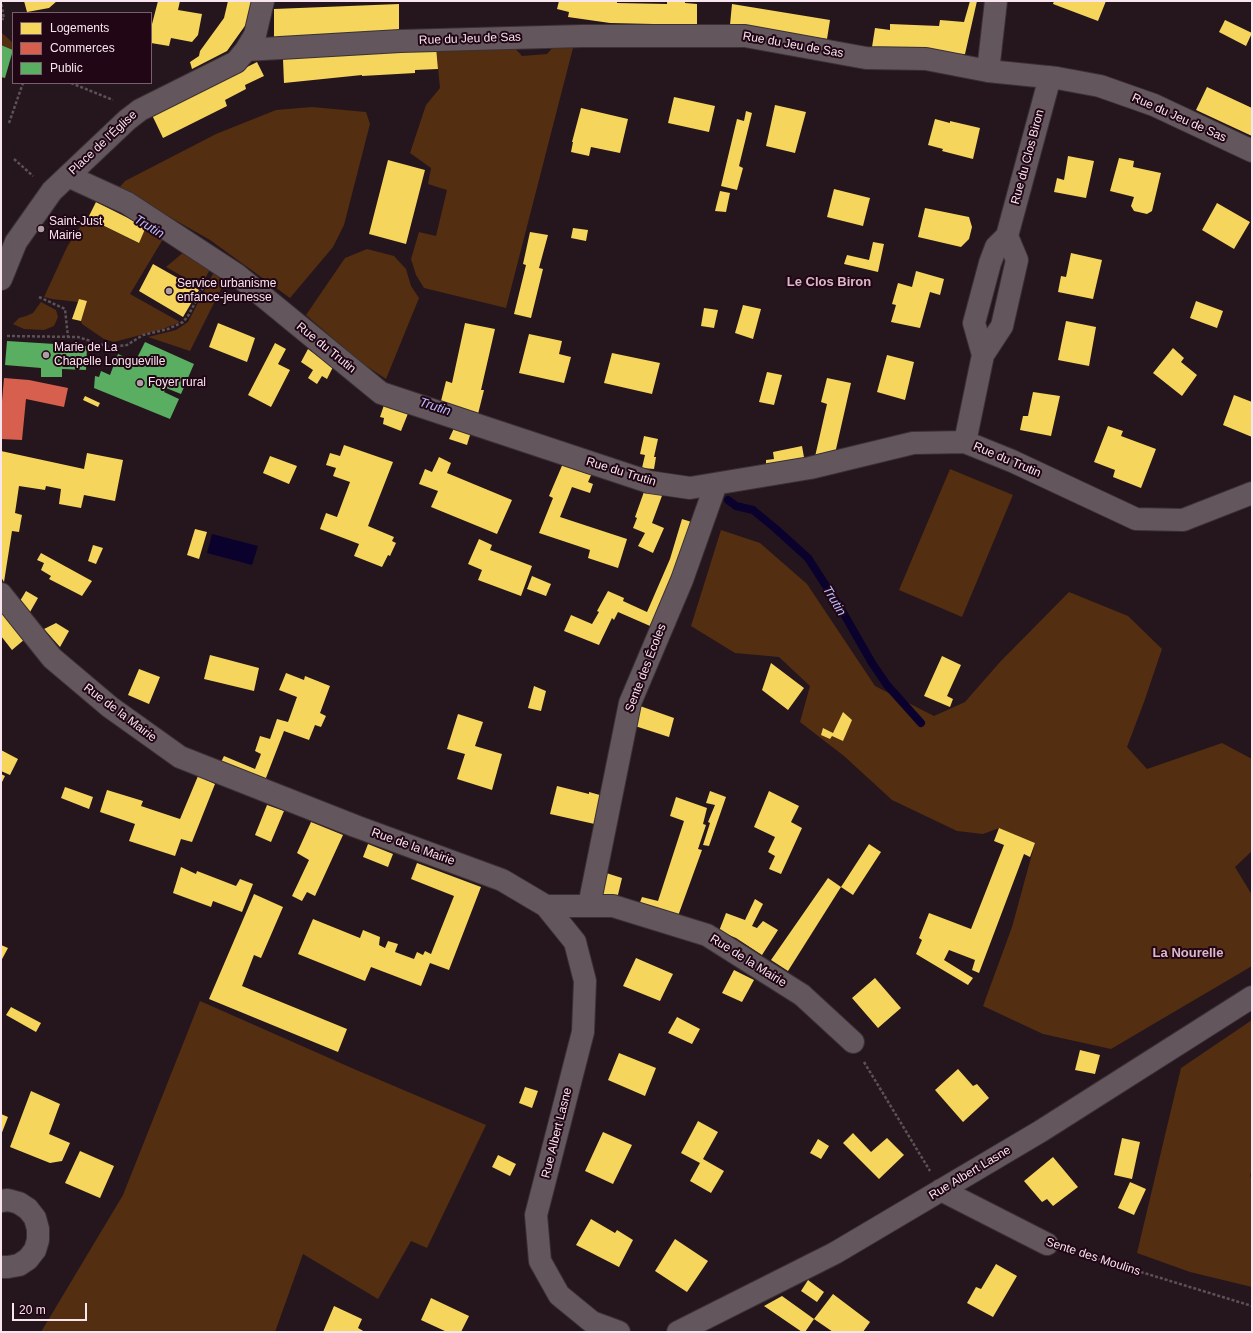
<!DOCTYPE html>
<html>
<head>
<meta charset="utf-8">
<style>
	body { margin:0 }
	#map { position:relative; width:1253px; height:1333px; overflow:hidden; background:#25161e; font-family:Arial,sans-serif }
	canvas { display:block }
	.frame { position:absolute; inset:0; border:2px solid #f9e5ee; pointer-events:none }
	.legend { position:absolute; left:12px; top:12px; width:140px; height:72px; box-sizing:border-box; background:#210715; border:1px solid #77606c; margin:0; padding:5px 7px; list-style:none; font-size:12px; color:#f9e5ee }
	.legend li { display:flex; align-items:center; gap:8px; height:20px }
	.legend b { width:20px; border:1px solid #77606c }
	.scale { position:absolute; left:12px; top:1303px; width:75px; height:18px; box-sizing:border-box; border:2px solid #f9e5ee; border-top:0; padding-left:5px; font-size:12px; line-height:14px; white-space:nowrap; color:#f9e5ee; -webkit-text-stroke:3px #210715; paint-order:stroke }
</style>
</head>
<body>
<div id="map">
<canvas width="1253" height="1333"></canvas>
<div class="frame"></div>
<ul class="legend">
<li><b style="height:11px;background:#f6d55c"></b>Logements</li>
<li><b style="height:11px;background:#d6604d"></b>Commerces</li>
<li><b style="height:11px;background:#5aae61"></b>Public</li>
</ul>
<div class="scale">20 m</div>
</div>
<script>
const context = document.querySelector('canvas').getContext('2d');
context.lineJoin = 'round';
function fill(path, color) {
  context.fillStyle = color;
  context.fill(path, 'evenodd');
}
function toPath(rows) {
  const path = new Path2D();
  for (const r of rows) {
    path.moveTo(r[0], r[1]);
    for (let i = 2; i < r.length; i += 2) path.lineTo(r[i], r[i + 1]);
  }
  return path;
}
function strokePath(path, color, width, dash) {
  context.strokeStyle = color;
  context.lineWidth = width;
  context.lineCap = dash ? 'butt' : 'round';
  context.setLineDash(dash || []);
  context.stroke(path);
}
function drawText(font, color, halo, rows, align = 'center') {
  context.font = font + ' Arial,sans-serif';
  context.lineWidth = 4;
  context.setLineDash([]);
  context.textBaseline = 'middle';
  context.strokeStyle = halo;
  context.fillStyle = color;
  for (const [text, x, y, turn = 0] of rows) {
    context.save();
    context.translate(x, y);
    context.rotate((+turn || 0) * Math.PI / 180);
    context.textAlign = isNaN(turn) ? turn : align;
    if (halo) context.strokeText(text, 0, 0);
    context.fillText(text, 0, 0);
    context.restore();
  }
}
const green = toPath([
	[1,32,13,43,13,50,1,45],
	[556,44,574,44,506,308,424,288,416,275,411,259,419,232,436,236,447,190,428,184,431,168,410,153,426,105,440,88,436,47,513,46,522,56,547,54],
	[312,107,366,112,370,124,344,225,333,247,290,298,210,240,119,188,125,181,216,134,276,110],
	[88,218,138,243,145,230,163,239,130,294,180,322,163,329,114,342,104,339,82,324,81,321,87,301,79,299,78,302,52,299,44,297,67,247,82,224],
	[367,249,394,256,406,269,411,286,419,298,386,379,359,361,306,315,345,258],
	[185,251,210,269,201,287,166,267],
	[214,272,226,279,190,351,148,337,176,330,188,322],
	[41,302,56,310,58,317,54,326,44,330,24,329,13,324,19,318,26,316,33,313],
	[950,469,1013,495,962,617,899,590],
	[721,530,760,543,807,584,875,686,934,716,965,702,1000,662,1069,592,1128,616,1162,649,1144,702,1127,747,1147,769,1222,743,1252,759,1252,851,1235,867,1252,895,1252,966,1111,1049,1043,1034,983,1006,1012,927,1035,843,999,828,983,834,957,831,892,800,844,756,800,722,810,686,779,657,735,653,691,626],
	[200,1001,354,1069,486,1125,427,1248,411,1241,378,1299,303,1254,275,1332,41,1332,123,1195],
	[1252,1020,1252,1169,1250,1176,1252,1178,1252,1287,1190,1272,1137,1253,1181,1068]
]);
const water = toPath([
	[212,534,258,546,252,565,207,553]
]);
const homes = toPath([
	[24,1,57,1,49,8,27,12],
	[158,1,180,1,178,10,202,14,198,35,192,42,171,38,169,46,151,43,151,28],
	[228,1,252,1,247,23,227,51,192,69,190,62,199,56,200,51,224,18],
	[559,1,617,1,617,3,667,4,667,1,685,1,685,3,697,4,697,25,610,23,568,17,569,12,557,9],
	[970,1,977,1,965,54,899,52,872,47,875,28,890,30,890,24,939,26,940,20,964,22],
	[1054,1,1106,1,1098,21,1053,4],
	[399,4,399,32,274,38,274,9],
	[732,4,830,20,827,39,730,25],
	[1225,20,1252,33,1246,46,1219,32],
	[436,47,438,69,415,70,415,73,362,76,362,75,284,83,283,59,362,50],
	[257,62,264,76,245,85,246,89,225,100,227,106,163,138,152,115],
	[1207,87,1252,108,1252,136,1196,110],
	[674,97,715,106,709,132,668,123],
	[775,105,806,112,795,153,766,146],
	[581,108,628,119,620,153,591,147,589,156,571,152,573,142,572,142],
	[746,111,752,113,739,166,743,168,737,190,721,186,737,119,744,121],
	[935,119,950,123,950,121,980,128,973,159,942,151,943,149,928,145],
	[1068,156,1094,161,1086,198,1054,192,1057,178,1064,180],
	[1119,158,1134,161,1133,167,1161,173,1152,211,1147,214,1134,211,1131,206,1134,197,1110,191],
	[388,160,425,170,406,244,369,234],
	[834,189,870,198,863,226,827,217],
	[720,191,730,193,726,212,715,211],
	[96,202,146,227,139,243,88,218],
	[1217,203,1250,222,1234,249,1202,230],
	[925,208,969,217,972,227,969,239,961,247,918,237],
	[573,228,588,230,586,241,571,238],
	[530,232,548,235,539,268,543,269,531,318,514,314,526,265,523,264],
	[873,242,884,244,878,272,844,264,847,255,869,260],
	[1071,253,1102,260,1093,299,1058,292,1061,276,1066,277],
	[153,264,199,290,183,317,139,291],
	[916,271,944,279,940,295,930,292,920,328,891,322,896,305,892,304,898,283,912,287],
	[79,299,87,301,81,321,72,319],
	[1196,301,1223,311,1217,328,1190,318],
	[743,305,761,309,753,339,735,333],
	[704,308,718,310,714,328,701,326],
	[1066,321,1096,327,1089,366,1058,360],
	[218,323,255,338,247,362,209,347],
	[465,323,495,329,481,390,484,390,478,414,440,405,446,381,452,383],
	[529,334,562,341,559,354,571,357,564,383,519,373],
	[275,343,286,349,278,364,290,370,271,407,248,395],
	[1173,348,1184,358,1181,362,1197,375,1182,396,1153,373],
	[308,349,320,358,321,356,333,367,327,379,322,376,317,384,308,378,313,370,301,362],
	[612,353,660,363,652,394,604,383],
	[887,355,914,362,905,400,877,392],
	[767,372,782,375,774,405,759,402],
	[827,378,851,383,834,458,814,461,827,404,821,402],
	[1033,392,1060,396,1051,436,1020,430,1023,416,1028,416],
	[1234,395,1252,402,1252,437,1223,425],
	[85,396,100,403,98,407,83,400],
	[385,402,409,411,401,431,383,424,384,418,380,417],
	[455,426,471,432,467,445,449,439],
	[1108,426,1123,431,1121,436,1156,449,1141,488,1113,477,1115,470,1094,462],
	[644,436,658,439,654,457,656,457,654,469,642,468,645,455,640,454],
	[344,445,393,462,368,526,394,537,392,541,396,543,390,556,388,555,382,567,354,556,359,544,320,529,326,513,337,517,350,482,333,476,336,468,326,465,330,453,340,456],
	[802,446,805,463,766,470,766,460,774,459,773,452],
	[1,451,84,469,87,453,123,460,115,501,84,495,81,508,59,504,61,489,46,486,45,490,19,486,15,513,22,515,19,532,12,531,4,582,1,577],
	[270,456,297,466,289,484,263,473],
	[439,457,451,463,447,473,512,500,497,534,431,507,438,491,419,484,425,469,432,472],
	[564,461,593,471,588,482,593,484,590,493,572,487,560,517,627,539,618,568,588,558,590,550,539,533,553,498,549,496],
	[645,489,663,493,652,523,664,528,653,553,638,546,645,533,633,528,637,518,635,517],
	[682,519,698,524,657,629,618,612,614,620,612,618,599,645,564,631,571,615,592,624,599,612,597,611,608,591,624,598,623,601,647,612,670,559],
	[195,529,207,532,199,559,187,555],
	[479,539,492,545,490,550,532,566,521,596,478,580,482,570,468,564],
	[93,545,103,548,96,564,88,561],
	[41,553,92,581,82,596,49,579,51,576,41,570,44,563,37,560],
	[532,576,551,584,546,596,527,589],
	[26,591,38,598,30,612,20,601],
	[1,607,25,639,12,650,1,636],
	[56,623,69,631,60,647,44,629],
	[210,655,259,668,254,691,204,679],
	[942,656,961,665,947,696,953,699,950,707,924,696],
	[771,663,804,688,788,710,762,690],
	[139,669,160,677,149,704,128,695],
	[286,673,304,680,305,676,330,686,320,713,326,716,321,727,315,725,309,740,284,731,264,783,220,764,224,756,255,769,261,754,255,751,260,736,270,739,277,719,288,722,297,697,279,690],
	[534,686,546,691,541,711,528,708],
	[640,706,674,718,669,737,635,726],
	[843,712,852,720,843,741,832,736,830,739,821,735,823,728,833,733],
	[458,714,483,722,475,746,502,754,492,790,457,779,465,754,447,749],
	[1,750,18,759,10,775,1,771],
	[1,774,5,776,1,784],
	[198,776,215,784,192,842,181,839,175,856,129,841,135,824,100,812,107,790,143,801,141,806,180,819],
	[557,786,589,794,589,792,607,797,599,825,550,814],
	[65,787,93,797,89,809,61,798],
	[710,791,726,797,709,846,703,845,710,823,708,822,715,805,706,803],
	[769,791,799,806,791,822,802,828,781,874,769,869,775,856,768,852,775,837,754,827],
	[676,797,707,808,703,824,706,825,698,849,702,850,678,916,639,905,642,897,658,901,684,821,670,816],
	[267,805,284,811,271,842,255,835],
	[311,822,343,835,315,896,307,892,302,901,292,896,309,860,297,853],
	[999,828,1035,843,1030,857,1024,854,979,973,972,970,975,960,949,950,944,960,973,978,968,985,916,954,922,940,919,938,929,913,971,929,1004,845,994,841],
	[368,844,393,854,388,867,363,857],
	[869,844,881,852,853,895,841,887,788,971,771,960,828,878,841,887],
	[417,863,481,887,449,970,430,963,421,986,371,967,365,981,298,954,313,919,360,938,363,930,380,937,379,945,385,948,388,941,398,944,395,952,414,959,417,952,423,955,425,951,431,954,454,896,411,879],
	[181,867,196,874,197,871,236,886,240,879,253,884,242,912,213,901,211,907,173,893],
	[600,871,622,878,617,899,594,893],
	[254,894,283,907,261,958,254,955,242,986,347,1029,338,1052,209,999],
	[755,899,763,904,752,926,757,928,763,921,778,930,762,955,736,938,719,931,726,913,745,920],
	[1,945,8,948,1,961],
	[636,958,673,974,660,1001,623,986],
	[734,970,754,980,742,1002,722,993],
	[875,978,901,1008,878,1028,852,998],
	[11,1007,41,1023,36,1032,6,1015],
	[677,1017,700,1029,692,1044,668,1033],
	[1080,1050,1100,1055,1095,1074,1075,1070],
	[619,1053,656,1068,645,1096,608,1080],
	[958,1069,973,1086,977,1084,989,1098,963,1122,935,1090],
	[525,1087,538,1091,532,1108,519,1103],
	[31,1091,60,1104,49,1134,70,1143,62,1161,50,1163,10,1147],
	[1,1114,8,1117,1,1135],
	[698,1121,718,1132,703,1159,724,1171,711,1193,690,1181,700,1163,681,1153],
	[603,1132,632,1145,613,1184,585,1171],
	[853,1133,871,1152,887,1138,904,1155,879,1179,843,1143],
	[1122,1138,1140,1142,1132,1179,1114,1175],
	[818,1139,829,1146,821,1159,810,1153],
	[80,1151,114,1166,100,1198,65,1183],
	[498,1155,516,1164,510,1176,492,1167],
	[1053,1157,1078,1187,1053,1206,1047,1199,1042,1202,1024,1181],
	[1130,1182,1146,1189,1134,1215,1118,1208],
	[591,1219,615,1233,617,1230,633,1240,619,1267,576,1245],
	[675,1239,708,1261,687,1292,655,1271],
	[996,1264,1017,1276,993,1317,967,1303,976,1287,981,1289],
	[808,1280,824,1292,817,1302,801,1291],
	[833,1294,870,1322,863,1332,833,1332,814,1319],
	[782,1296,814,1319,805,1332,802,1332,764,1306],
	[431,1298,469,1316,461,1332,447,1332,421,1320],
	[334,1306,362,1319,358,1328,365,1332,323,1332]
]);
const shops = toPath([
	[4,378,29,380,68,388,64,407,26,399,22,440,1,439,1,413]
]);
const public = toPath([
	[1,45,13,50,5,78,1,77],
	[7,341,87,346,86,370,62,369,62,377,41,377,41,368,5,365],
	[145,342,194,364,181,394,166,388,164,392,179,399,170,419,94,388,95,376,99,377,101,371,110,375,118,354,135,362]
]);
const stream = toPath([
	[728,500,736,506,753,510,776,529,808,558,841,609,872,663,887,685,921,723]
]);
const path = toPath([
	[1,19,4,19,1,1],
	[71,83,113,100],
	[9,123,23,83],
	[14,159,33,176],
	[39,297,65,309,68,337],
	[7,336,78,337,109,347,127,345,143,335,168,329,183,322,188,316,206,282],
	[864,1062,930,1171],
	[1069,1250,1252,1306]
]);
const minor = toPath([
	[246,50,400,41,583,36,745,36,866,58,926,59,988,71,1057,78,1100,86,1154,105,1252,151],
	[988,71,996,1],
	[68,176,127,203,237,275,381,393,649,482,690,488,810,468,913,443,965,442,1012,461,1136,519,1183,520,1252,493],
	[1,279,16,242,52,191,127,120,140,110,236,62,246,50,255,35,263,1],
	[983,355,974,323,990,263,996,247,1007,236,1050,77],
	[965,442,983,355,1002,326,1017,260,1007,236],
	[1,594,52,658,110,707,180,757,355,826,502,880,546,906,613,906,707,935,802,995,853,1042],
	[546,906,575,942,585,981,583,1032,536,1215,540,1261,559,1295,592,1322,619,1332],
	[589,906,630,703,682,580,716,484],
	[941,1190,1047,1244],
	[1,1201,8,1200,19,1203,28,1209,35,1218,38,1229,38,1240,35,1250,28,1259,19,1265,8,1267,1,1267],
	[678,1332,835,1253,1041,1131,1252,997]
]);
const markers = [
	[41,229,4,"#af9da5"],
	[169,291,4,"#af9da5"],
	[46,355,4,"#af9da5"],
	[140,383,4,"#af9da5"]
];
const streetNames = [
	["Rue du Jeu de Sas",470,39,-2],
	["Rue du Jeu de Sas",793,45,10],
	["Rue du Jeu de Sas",1179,118,24],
	["Place de l'Église",103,143,-43],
	["Rue du Clos Biron",1028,157,-75],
	["Rue du Trutin",326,348,39],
	["Rue du Trutin",1007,460,23],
	["Rue du Trutin",621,472,17],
	["Sente des Écoles",646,668,-69],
	["Rue de la Mairie",120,713,37],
	["Rue de la Mairie",413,847,20],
	["Rue de la Mairie",748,961,32],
	["Rue Albert Lasne",557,1133,-76],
	["Rue Albert Lasne",970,1173,-31],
	["Sente des Moulins",1093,1257,18]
];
const poiNames = [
	["Saint-Just",49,222],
	["Mairie",49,236],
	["Service urbanisme",177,284],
	["enfance-jeunesse",177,298],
	["Marie de La",54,348],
	["Chapelle Longueville",54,362],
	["Foyer rural",148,383]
];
const waterNames = [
	["Trutin",149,227,31],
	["Trutin",435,407,18],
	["Trutin",834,601,59]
];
const neighbourhoodNames = [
	["Le Clos Biron",829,282],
	["La Nourelle",1188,953]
];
fill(green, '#532e10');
fill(water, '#0a022d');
fill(homes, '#f6d55c');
fill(shops, '#d6604d');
fill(public, '#5aae61');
strokePath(stream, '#0a022d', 8);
strokePath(minor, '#3b3035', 24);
strokePath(path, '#5c5156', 2.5, [3, 2]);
strokePath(minor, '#63575d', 22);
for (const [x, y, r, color] of markers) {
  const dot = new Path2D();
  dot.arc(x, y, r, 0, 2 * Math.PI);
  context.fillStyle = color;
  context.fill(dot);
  strokePath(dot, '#210715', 1.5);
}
drawText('12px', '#f9e5ee', '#210715', streetNames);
drawText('12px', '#f9e5ee', '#210715', poiNames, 'left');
drawText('italic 13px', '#b7befd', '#210715', waterNames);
drawText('bold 13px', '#dcb7c8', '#210715', neighbourhoodNames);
</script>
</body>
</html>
